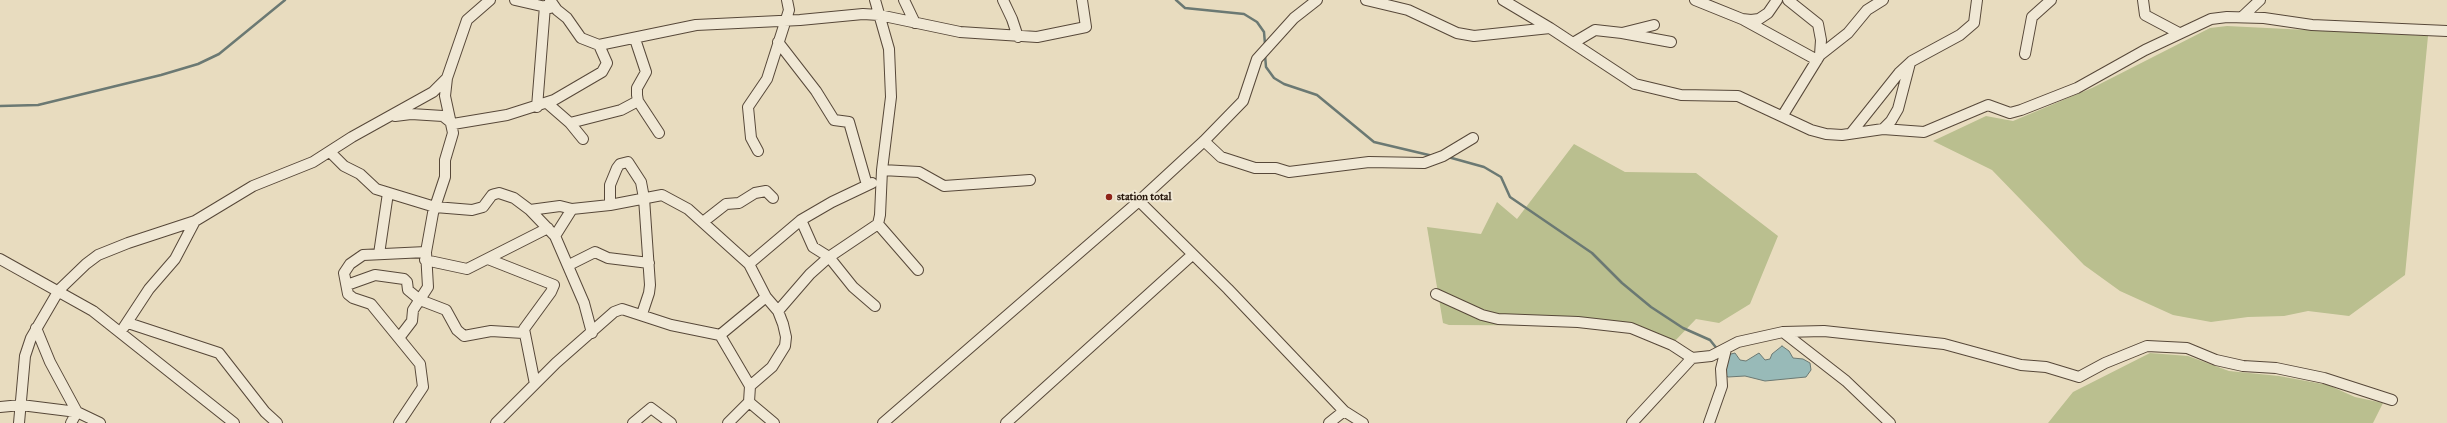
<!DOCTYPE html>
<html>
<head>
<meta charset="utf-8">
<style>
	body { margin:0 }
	canvas { display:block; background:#e8dcbf }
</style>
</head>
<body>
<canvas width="2447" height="423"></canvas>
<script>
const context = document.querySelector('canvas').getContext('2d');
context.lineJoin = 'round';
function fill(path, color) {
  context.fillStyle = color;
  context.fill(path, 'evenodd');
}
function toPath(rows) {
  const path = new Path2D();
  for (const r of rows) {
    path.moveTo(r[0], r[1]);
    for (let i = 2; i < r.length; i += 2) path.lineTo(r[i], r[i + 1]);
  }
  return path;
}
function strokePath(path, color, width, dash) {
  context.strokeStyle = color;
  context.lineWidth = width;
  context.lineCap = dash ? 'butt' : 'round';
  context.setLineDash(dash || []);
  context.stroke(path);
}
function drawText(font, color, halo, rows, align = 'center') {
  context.font = font + ' "IM FELL Great Primer",serif';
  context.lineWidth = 4;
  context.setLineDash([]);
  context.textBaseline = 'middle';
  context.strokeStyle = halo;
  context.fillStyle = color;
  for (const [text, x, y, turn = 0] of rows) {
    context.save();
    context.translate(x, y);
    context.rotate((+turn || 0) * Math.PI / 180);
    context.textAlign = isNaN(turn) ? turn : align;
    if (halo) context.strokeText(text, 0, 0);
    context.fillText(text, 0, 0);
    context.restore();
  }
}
const green = toPath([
	[2227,26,2428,36,2405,275,2349,316,2308,311,2284,316,2248,317,2211,322,2173,315,2120,291,2084,265,1992,170,1933,141,1986,116,2013,121,2092,88,2210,28],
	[1574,144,1625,172,1696,173,1778,236,1750,304,1719,323,1696,319,1673,343,1630,326,1449,325,1443,323,1427,227,1481,234,1497,202,1517,219],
	[2150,353,2188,356,2229,371,2279,376,2328,385,2355,397,2383,403,2373,423,2048,423,2073,392]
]);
const water = toPath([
	[1782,346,1789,351,1793,358,1803,359,1810,363,1811,370,1806,377,1765,381,1745,376,1728,377,1725,375,1727,355,1735,353,1740,360,1746,361,1759,353,1765,360,1770,359,1772,354,1782,346]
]);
const stream = toPath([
	[1176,0,1185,8,1244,14,1257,22,1264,32,1265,44],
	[1265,55,1266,67,1274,78,1284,84,1317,95,1374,142,1433,156],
	[0,106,38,105,161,75,198,64,219,54,285,0],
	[1448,157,1484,167,1501,177,1510,197,1592,253,1622,283,1651,307,1683,328,1710,340,1718,350]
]);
const minor = toPath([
	[515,0,550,8],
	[875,0,889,49,891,97,882,170,880,215,878,224,918,270],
	[904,0,915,23],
	[1003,0,1012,19,1018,37],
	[1366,0,1408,10,1457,33,1474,36,1550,28],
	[1503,0,1550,28,1635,84,1681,95,1738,96,1811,130,1826,134,1842,135,1883,129,1924,132,1988,105,2010,113,2021,110,2077,88,2145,50,2211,19,2227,17,2264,18,2312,25,2447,31],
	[1695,0,1742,19,1751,20,1759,19,1768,13,1777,0],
	[2143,0,2145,15,2179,33],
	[2242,17,2260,0],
	[1744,20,1817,60],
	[1654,25,1622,33,1671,42],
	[635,39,646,72,637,88,637,95,638,101,659,133],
	[778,42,816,91,834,120,849,122,867,185],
	[1573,43,1595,30,1622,33],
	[599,45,696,25,800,20,863,14,879,15,960,32,1037,37,1086,27,1082,0],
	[2025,54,2032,17,2051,0],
	[1820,55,1848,33,1867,10,1883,0],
	[547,103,570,123,583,139],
	[537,107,545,6],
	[1783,115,1820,55,1821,40,1818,24,1788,0],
	[395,116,411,114,443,116,453,124,507,115,554,100,602,72,607,63,599,45,581,38,567,18,557,10,550,0],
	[570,123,621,110,638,101],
	[1883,129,1891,121,1898,109,1910,63],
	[1852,132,1899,73,1912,61,1960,35,1974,23,1977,0],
	[1204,141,1221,157,1255,168,1276,168,1289,172,1369,162,1424,163,1443,156,1473,138],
	[758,151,751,138,748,107,767,79,789,10,787,0],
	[330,152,344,166,360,174,376,189,435,207,472,210,483,207,492,195,495,194,499,193,514,198,530,210,555,236,584,303,592,333],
	[882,170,919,172,944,186,1030,180],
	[1139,201,1228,289,1344,411,1363,423],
	[610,205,610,185,617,168,620,164,628,162,641,182,644,198,650,285,649,293,642,314],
	[530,210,560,206,572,209,610,205,662,195,688,209,749,264,766,297,720,335],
	[801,220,813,247,829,257,853,287,875,306],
	[703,222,726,204,739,203,755,193,766,191,773,198],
	[555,236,572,209],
	[379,254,388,193],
	[0,259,93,311,234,423],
	[488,259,554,285,551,292,524,329,535,384],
	[425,260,467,269,548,228],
	[749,264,801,220,832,202,872,183],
	[569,265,595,252,608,258,649,263],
	[347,285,375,275,404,279,407,282,408,290,420,300,446,310,457,330,464,336,491,331,523,333],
	[1436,294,1482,315,1498,319,1578,322,1631,328,1672,345,1692,358],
	[778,311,810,274,829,257,878,224],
	[128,323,219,353,265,412,277,423],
	[124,327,149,289,175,259,195,221],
	[36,328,50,362,77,412,100,423],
	[1783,332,1846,381,1890,423],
	[399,338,412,321,413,310,428,287,426,252,433,213,445,177,445,160,453,133,445,96,447,78,467,20,490,0],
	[750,386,772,367,785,346,786,337,783,324,778,311,766,297],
	[749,402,774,423],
	[0,407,21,405,77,412,71,423],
	[19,423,25,356,31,338,59,290,86,264,98,255,128,243,195,221,253,186,313,162,352,137,433,92,447,78],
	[399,423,423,387,420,364,371,304,353,298,348,294,344,273,350,264,363,255,426,252],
	[496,423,556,363,614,312,622,309,671,325,720,335,750,386,749,402,728,423],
	[633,423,651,408,671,423],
	[883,423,1139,201,1204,141,1243,101,1257,59,1294,18,1317,0],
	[1006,423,1192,255],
	[1329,423,1344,411],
	[1632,423,1692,358,1711,356,1738,342,1783,332,1824,331,1944,344,2021,365,2046,367,2079,377,2105,363,2147,346,2187,348,2216,360,2243,366,2276,368,2324,378,2392,400],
	[1709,423,1722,386,1721,369,1726,349]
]);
const markers = [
	[1109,197,4,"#8f2418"]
];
const poiNames = [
	["station total",1117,197]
];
fill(green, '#babf8f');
fill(water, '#98bab8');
strokePath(water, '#6b7973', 1);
strokePath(stream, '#6b7973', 2.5);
strokePath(minor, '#574839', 12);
strokePath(minor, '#f0e8d5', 10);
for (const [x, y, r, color] of markers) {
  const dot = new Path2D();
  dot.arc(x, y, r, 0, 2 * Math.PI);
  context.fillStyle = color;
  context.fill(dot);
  strokePath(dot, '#f0e8d5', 1.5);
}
drawText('bold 11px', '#27170c', '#f0e8d5', poiNames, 'left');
</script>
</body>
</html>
